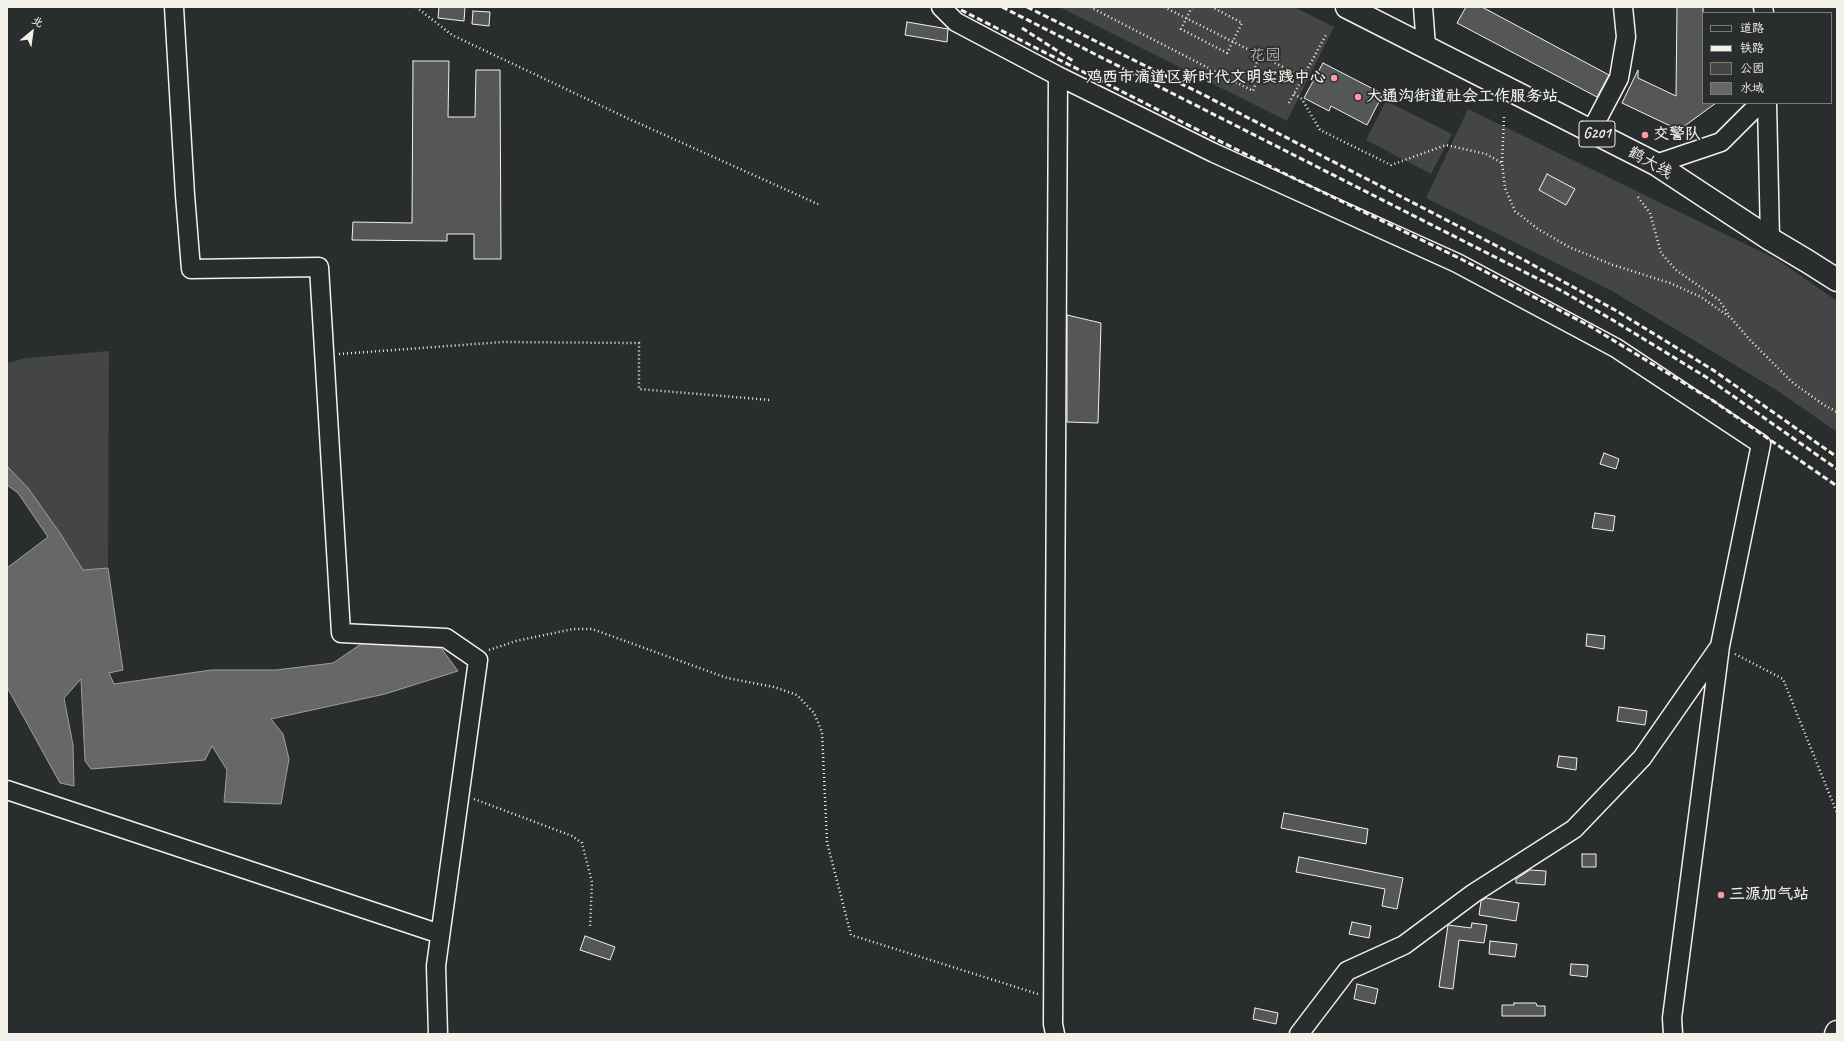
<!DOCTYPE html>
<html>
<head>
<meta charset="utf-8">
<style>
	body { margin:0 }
	#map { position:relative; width:1844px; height:1041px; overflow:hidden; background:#2a2d2e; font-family:Caveat,"LXGW WenKai TC",sans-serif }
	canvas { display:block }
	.frame { position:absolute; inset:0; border:8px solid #f4f1e8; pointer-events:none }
	.legend { position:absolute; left:1702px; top:12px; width:130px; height:92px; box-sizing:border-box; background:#2a2d2e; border:1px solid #7b7b78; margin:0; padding:5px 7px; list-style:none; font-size:12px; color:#f4f1e8 }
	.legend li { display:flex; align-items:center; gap:8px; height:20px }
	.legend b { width:20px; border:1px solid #7b7b78 }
	.north { position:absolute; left:12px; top:12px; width:40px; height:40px; -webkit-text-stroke:3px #2a2d2e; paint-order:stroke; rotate:29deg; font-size:11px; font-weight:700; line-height:16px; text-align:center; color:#f4f1e8 }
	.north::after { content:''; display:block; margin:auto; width:14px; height:18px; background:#f4f1e8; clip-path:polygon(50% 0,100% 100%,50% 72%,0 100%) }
</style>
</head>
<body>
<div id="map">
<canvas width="1844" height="1041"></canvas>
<div class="frame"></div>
<ul class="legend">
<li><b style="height:5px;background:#2a2d2e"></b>道路</li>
<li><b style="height:5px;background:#f4f1e8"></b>铁路</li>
<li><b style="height:11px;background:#444645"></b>公园</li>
<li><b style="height:11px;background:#676866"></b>水域</li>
</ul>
<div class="north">北</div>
</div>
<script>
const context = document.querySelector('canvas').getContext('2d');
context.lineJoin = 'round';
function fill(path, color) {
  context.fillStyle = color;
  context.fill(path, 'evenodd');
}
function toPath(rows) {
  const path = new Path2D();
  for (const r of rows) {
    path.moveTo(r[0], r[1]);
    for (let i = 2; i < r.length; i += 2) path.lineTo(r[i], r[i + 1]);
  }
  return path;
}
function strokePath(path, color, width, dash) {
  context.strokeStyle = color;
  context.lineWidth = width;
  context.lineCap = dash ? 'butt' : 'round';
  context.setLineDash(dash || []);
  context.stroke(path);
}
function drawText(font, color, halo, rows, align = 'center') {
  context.font = font + ' Caveat,"LXGW WenKai TC",sans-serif';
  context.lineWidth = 3.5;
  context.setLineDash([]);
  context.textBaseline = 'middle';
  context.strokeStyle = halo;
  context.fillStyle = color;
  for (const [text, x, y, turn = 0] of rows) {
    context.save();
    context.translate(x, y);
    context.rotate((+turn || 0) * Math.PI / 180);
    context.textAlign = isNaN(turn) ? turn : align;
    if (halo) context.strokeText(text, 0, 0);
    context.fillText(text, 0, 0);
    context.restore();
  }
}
const green = toPath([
	[1059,7,1294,7,1334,27,1287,121],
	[1386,101,1452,134,1431,174,1366,140],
	[1468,109,1778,260,1837,301,1837,432,1778,391,1612,291,1426,198],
	[109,351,108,568,83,570,60,533,28,488,7,466,7,363,26,358]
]);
const water = toPath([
	[7,466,28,488,60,533,83,570,108,568,123,670,109,673,114,684,211,670,276,670,333,663,364,642,439,645,458,671,385,694,271,719,283,734,289,759,281,804,224,802,227,770,212,746,205,760,91,769,85,761,81,679,64,698,73,745,74,786,60,783,7,687,7,568,48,537,18,493,7,485,7,466]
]);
const building = toPath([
	[439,7,465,7,464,21,438,18,439,7],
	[1466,7,1482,7,1609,75,1597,97,1457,23,1466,7],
	[1677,7,1703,7,1703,103,1716,103,1679,130,1622,103,1638,70,1638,78,1676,96,1677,7],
	[473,11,490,12,489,26,472,24,473,11],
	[907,22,948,29,947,42,905,35,907,22],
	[413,61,449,61,448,117,475,117,476,70,500,70,501,259,474,259,474,234,447,234,447,241,352,240,353,222,412,223,413,61],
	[1323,63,1383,94,1367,125,1331,106,1329,111,1304,98,1323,63],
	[1547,174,1575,189,1566,205,1539,190,1547,174],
	[1067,315,1101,323,1098,423,1067,422,1067,315],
	[1604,453,1619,459,1616,469,1600,464,1604,453],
	[1595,513,1615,516,1613,531,1592,528,1595,513],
	[1587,634,1605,636,1604,649,1586,646,1587,634],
	[1619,707,1647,711,1645,725,1617,721,1619,707],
	[1559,756,1577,758,1576,770,1557,767,1559,756],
	[1284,813,1368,829,1366,844,1281,828,1284,813],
	[1582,854,1596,854,1596,867,1582,867,1582,854],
	[1299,857,1403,878,1397,909,1382,906,1385,889,1296,872,1299,857],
	[1530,870,1546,871,1545,885,1516,883,1516,879,1530,870],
	[1486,898,1519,903,1516,921,1479,915,1481,901,1486,898],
	[1352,922,1371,926,1369,938,1349,934,1352,922],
	[1472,923,1487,925,1484,943,1459,940,1453,989,1439,987,1448,925,1471,928,1472,923],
	[585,936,615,947,610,960,580,950,585,936],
	[1490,941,1517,944,1515,957,1489,954,1490,941],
	[1571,964,1588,965,1587,977,1570,975,1571,964],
	[1357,984,1378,989,1375,1004,1354,999,1357,984],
	[1514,1003,1536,1003,1537,1006,1545,1006,1545,1016,1502,1016,1502,1005,1514,1005,1514,1003],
	[1255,1008,1278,1013,1276,1024,1253,1019,1255,1008]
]);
const path = toPath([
	[416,7,452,35,627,118,820,205],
	[1090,7,1253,91,1256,82,1254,71,1259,55],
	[1164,7,1303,77],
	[1192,7,1181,29,1227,53,1242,23,1212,7],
	[1294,94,1302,99,1320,130,1391,165,1446,145,1486,154,1502,163],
	[1289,103,1327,33],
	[1504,117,1502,163,1505,188,1515,211,1538,229,1569,247,1613,265,1670,283,1701,297,1731,318,1750,340,1793,383,1824,405,1837,412],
	[1638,197,1650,213,1661,253,1676,270,1719,300,1729,315],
	[339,354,503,342,639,343,639,389,770,400],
	[489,650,516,641,573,629,592,629,727,678,774,687,797,695,814,713,822,732,827,842,851,935,1038,994],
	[1735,654,1783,679,1837,813],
	[474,799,572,836,582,843,592,882,590,928]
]);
const minor = toPath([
	[174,7,185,195,191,269,319,267,341,633,446,638,478,660,436,966,438,1034],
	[941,7,956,22,1058,76,1214,153,1457,263,1616,348,1761,444,1720,646,1672,1018,1673,1034],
	[1423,7,1426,46],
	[1763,7,1764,13],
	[1767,103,1770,239],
	[1591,131,1619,78,1626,37,1623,7],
	[1656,164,1721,142,1760,103],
	[7,790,440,934],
	[1055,1034,1053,1024,1058,76],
	[1299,1034,1347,971,1404,945,1474,893,1574,829,1642,758,1718,649]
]);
const highway = toPath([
	[1347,7,1656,164,1770,239,1807,261,1837,280],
	[1836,1034,1837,1032]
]);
const rail = toPath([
	[1002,7,1562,291,1611,319,1706,377,1837,469],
	[1027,7,1200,93,1524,260,1615,310,1713,370,1837,457],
	[961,10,1275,169,1459,258,1588,325,1712,400,1837,486],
	[1022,28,1073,61]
]);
const markers = [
	[1334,78,4,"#ff9aa2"],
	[1358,97,4,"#ff9aa2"],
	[1645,135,4,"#ff9aa2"],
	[1721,895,4,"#ff9aa2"]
];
const shields = [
	[1597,134,36]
];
const shieldNames = [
	["G201",1597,134]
];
const parkNames = [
	["花园",1265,56]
];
const poiNames = [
	["鸡西市滴道区新时代文明实践中心",1326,78,"right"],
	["大通沟街道社会工作服务站",1366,97],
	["交警队",1653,135],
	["三源加气站",1729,895]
];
const streetNames = [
	["鹤大线",1650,163,30]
];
fill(green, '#444645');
fill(water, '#676866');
strokePath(water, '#9f9f9a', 1);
fill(building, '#555756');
strokePath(building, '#f4f1e8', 1);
strokePath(minor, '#f4f1e8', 21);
strokePath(highway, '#f4f1e8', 25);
strokePath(path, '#f4f1e8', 2.5, [1, 3]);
strokePath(minor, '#2a2d2e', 18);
strokePath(highway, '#2a2d2e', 22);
strokePath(rail, '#f4f1e8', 3, [6, 3]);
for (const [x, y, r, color] of markers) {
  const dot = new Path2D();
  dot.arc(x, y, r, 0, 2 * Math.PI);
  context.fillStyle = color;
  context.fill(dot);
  strokePath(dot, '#2a2d2e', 1.5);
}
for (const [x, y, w] of shields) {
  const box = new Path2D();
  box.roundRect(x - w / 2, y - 13, w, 26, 3);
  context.fillStyle = '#2a2d2e';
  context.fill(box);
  strokePath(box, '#f4f1e8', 1);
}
drawText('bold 15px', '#f4f1e8', null, shieldNames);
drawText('16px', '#b6b5af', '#2a2d2e', parkNames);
drawText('bold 16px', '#f4f1e8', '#2a2d2e', poiNames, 'left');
drawText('16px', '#f4f1e8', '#2a2d2e', streetNames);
</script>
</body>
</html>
